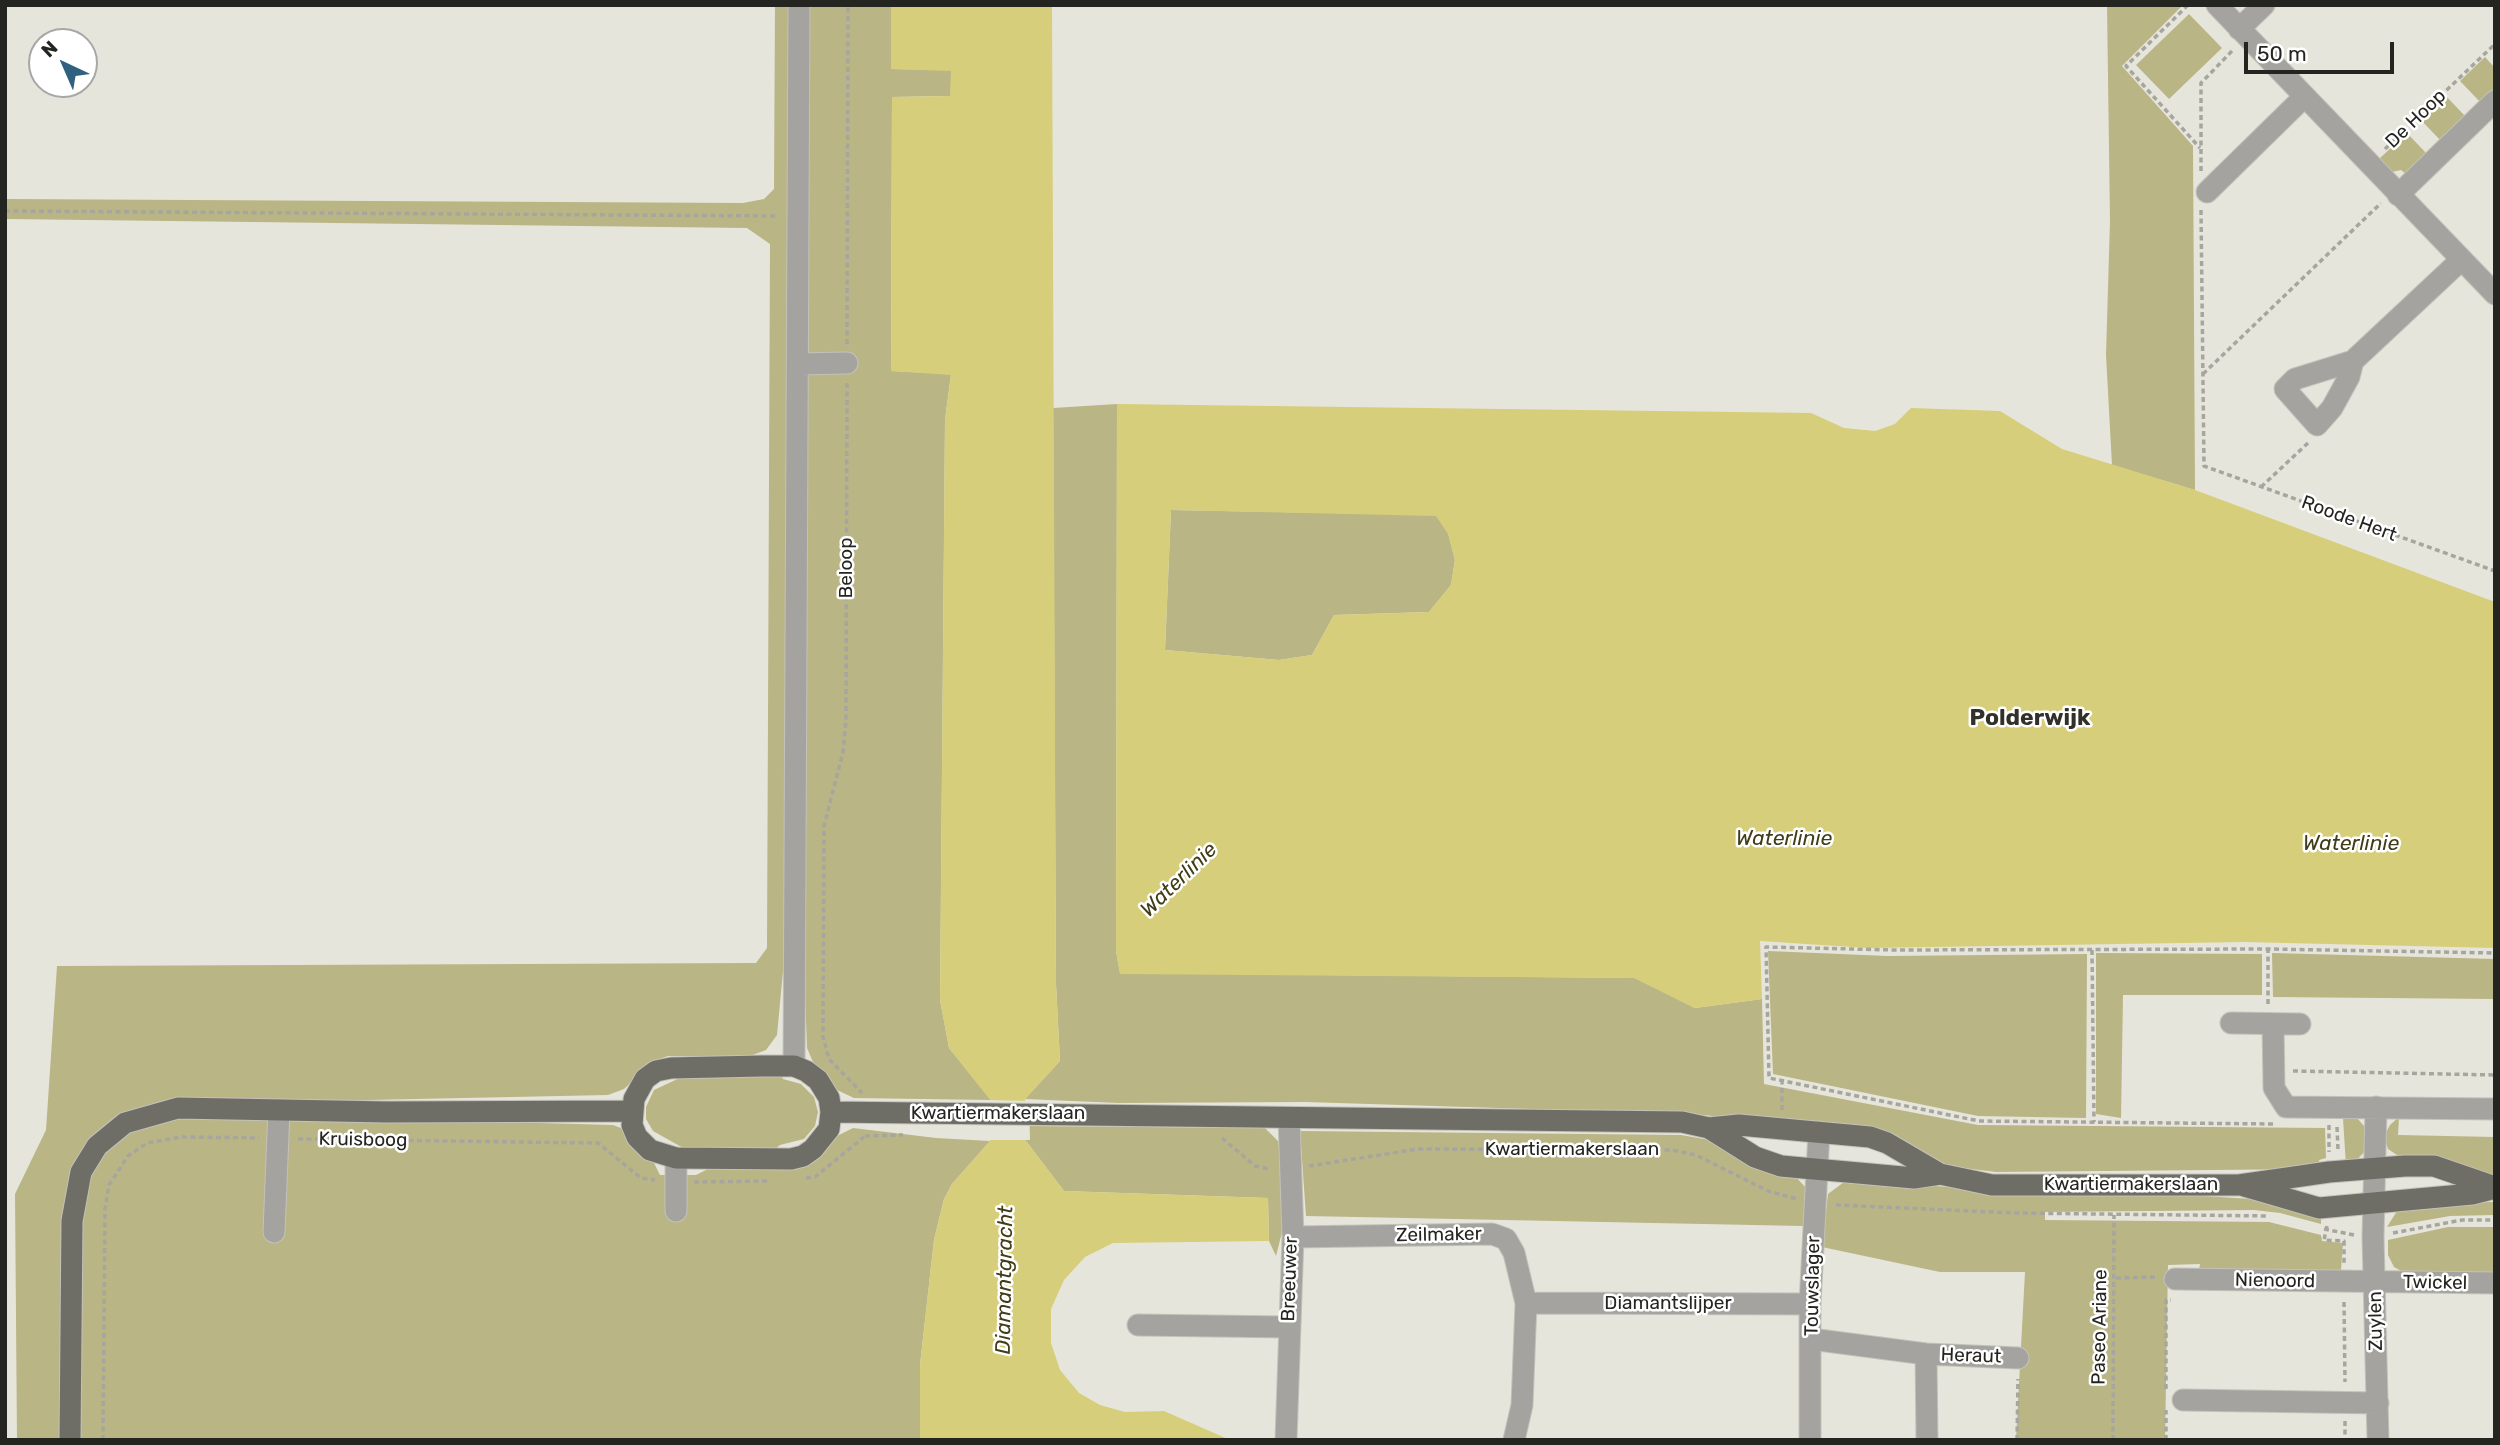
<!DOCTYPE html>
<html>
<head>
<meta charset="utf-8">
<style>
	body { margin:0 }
	#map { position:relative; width:2500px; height:1445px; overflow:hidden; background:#e6e5db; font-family:Rubik,sans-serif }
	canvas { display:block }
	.frame { position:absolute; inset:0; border:7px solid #242420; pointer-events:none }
	.north { position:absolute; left:28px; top:28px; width:70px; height:70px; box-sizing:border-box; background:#fff; border:2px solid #a7a7a6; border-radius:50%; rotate:316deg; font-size:19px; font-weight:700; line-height:28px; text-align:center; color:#242420 }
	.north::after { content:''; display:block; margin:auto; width:24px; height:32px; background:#306280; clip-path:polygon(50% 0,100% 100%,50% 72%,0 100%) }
	.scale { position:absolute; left:2244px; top:42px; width:150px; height:32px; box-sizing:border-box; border:4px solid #242420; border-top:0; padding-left:9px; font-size:21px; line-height:24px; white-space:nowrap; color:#242420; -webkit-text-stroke:5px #fff; paint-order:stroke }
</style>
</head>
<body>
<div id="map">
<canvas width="2500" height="1445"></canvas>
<div class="frame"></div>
<div class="north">N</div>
<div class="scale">50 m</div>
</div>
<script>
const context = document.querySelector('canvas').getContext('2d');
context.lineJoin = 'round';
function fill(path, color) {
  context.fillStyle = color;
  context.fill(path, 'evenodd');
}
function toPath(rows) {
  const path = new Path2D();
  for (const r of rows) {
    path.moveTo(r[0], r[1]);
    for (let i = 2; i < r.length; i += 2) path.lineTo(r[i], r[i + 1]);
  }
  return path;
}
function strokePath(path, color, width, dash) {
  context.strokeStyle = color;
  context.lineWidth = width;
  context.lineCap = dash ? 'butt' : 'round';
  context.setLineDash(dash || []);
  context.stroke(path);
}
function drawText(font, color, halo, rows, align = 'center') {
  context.font = font + ' Rubik,sans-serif';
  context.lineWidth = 5;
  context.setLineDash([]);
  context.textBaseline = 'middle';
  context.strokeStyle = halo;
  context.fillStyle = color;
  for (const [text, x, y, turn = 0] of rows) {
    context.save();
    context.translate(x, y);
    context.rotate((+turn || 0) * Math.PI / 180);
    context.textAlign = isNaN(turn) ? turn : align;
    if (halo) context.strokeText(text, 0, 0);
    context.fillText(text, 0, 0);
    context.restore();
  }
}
const green = toPath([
	[775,5,792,5,785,950,777,1035,766,1050,750,1056,668,1056,654,1061,624,1089,608,1095,176,1104,122,1118,75,1172,64,1440,17,1440,15,1194,46,1130,57,966,756,963,767,948,770,244,747,228,5,219,5,199,743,203,764,199,774,189],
	[808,5,891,5,891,69,952,70,951,96,892,97,891,371,951,374,945,420,940,1000,949,1048,991,1100,854,1098,837,1090,813,1062,807,1048,804,967],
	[2107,5,2183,5,2122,66,2193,146,2195,490,2112,465,2106,355,2110,221],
	[2189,14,2222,48,2169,99,2136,65],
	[2485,57,2495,68,2495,90,2481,103,2460,81],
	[2445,95,2466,117,2441,141,2420,119],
	[2407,133,2427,154,2406,174,2401,170,2392,172,2379,159],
	[1117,404,1116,951,1120,973,1635,978,1695,1008,1762,999,1764,1084,1978,1125,2325,1128,2326,1158,2319,1160,2320,1169,1996,1172,1939,1165,1877,1131,1691,1114,1305,1102,1119,1103,1025,1099,1060,1061,1056,984,1053,408],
	[1171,510,1436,515,1448,533,1455,560,1451,585,1429,612,1334,615,1312,655,1279,660,1165,650],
	[1768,951,1888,956,2087,954,2086,1118,1978,1116,1773,1074],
	[2096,953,2262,954,2262,995,2123,995,2121,1118,2096,1114],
	[2272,953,2495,959,2495,999,2273,997],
	[686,1075,781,1075,783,1079,801,1084,814,1097,818,1112,815,1126,804,1139,780,1145,775,1149,685,1149,653,1131,646,1119,646,1107,654,1090],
	[287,1116,613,1125,621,1128,653,1161,660,1175,696,1175,712,1167,835,1137,853,1128,936,1138,990,1141,952,1184,944,1199,934,1240,920,1365,920,1440,79,1440,79,1220,90,1167,136,1125,169,1117],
	[2399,1117,2398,1135,2495,1137,2495,1177,2400,1157,2388,1149,2384,1136,2390,1125],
	[2343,1118,2357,1118,2364,1126,2366,1136,2365,1151,2356,1161,2346,1166],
	[1026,1126,1265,1128,1278,1141,1281,1157,1282,1232,1276,1256,1269,1241,1268,1198,1064,1191,1026,1141],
	[1300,1131,1681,1135,1721,1142,1793,1174,1807,1189,1803,1226,1306,1216],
	[1848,1179,1948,1187,1991,1195,2187,1195,2268,1200,2321,1213,2321,1224,2280,1213,2254,1210,2045,1212,2045,1220,2269,1222,2321,1235,2322,1241,2343,1243,2341,1270,2199,1270,2200,1264,2168,1265,2165,1440,2016,1440,2025,1272,1940,1272,1822,1247,1828,1194],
	[2495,1202,2495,1215,2450,1216,2387,1227,2397,1211,2440,1203],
	[2448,1227,2495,1227,2495,1274,2405,1273,2394,1267,2388,1255,2388,1240]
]);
const water = toPath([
	[891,5,1052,5,1056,984,1060,1061,1025,1099,1026,1141,1064,1191,1268,1198,1269,1241,1113,1243,1085,1257,1064,1280,1051,1309,1051,1343,1060,1370,1079,1393,1100,1405,1125,1412,1164,1411,1230,1440,920,1440,920,1365,934,1240,944,1199,952,1184,990,1141,991,1101,949,1048,940,1000,945,420,951,375,891,371,892,97,950,96,951,71,891,69],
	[1117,404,1811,413,1844,428,1875,431,1895,424,1911,408,2000,411,2062,449,2195,490,2495,602,2495,948,2244,942,1868,948,1760,941,1762,999,1695,1008,1634,978,1120,974,1116,951],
	[1171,510,1436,516,1448,534,1455,560,1451,585,1429,612,1334,615,1312,655,1279,660,1165,650]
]);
const pier = toPath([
	[986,1100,1029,1101,1030,1140,986,1140]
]);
const path = toPath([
	[2188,5,2126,66,2200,148],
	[2385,149,2495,44],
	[2201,171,2201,83,2232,51],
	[2201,210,2204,466,2495,571],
	[5,211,777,216],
	[847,344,848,5],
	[2203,374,2381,203],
	[847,383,846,720,843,752,824,826,823,1037,829,1059,862,1093],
	[2261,487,2308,443],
	[2092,950,2094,1122],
	[2268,1004,2268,949],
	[2293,1071,2495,1075],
	[1782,1110,1782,1081],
	[2273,1124,1979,1121,1769,1078,1766,947,1895,950,2268,949,2495,953],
	[2329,1125,2329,1152],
	[2337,1127,2338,1150],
	[865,1136,903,1135],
	[1222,1138,1255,1166,1270,1169],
	[298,1139,598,1143,641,1178,655,1180],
	[1309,1166,1418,1149,1672,1150,1696,1155,1768,1191,1797,1199],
	[806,1178,815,1177,864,1137],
	[694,1182,767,1181],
	[1836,1205,2016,1213,2269,1216],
	[2327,1226,2324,1240,2344,1241,2344,1263],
	[2324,1229,2354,1235],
	[2393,1233,2462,1220,2495,1220],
	[2116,1278,2156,1277],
	[2344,1302,2345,1382],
	[2166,1389,2166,1300,2171,1300],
	[2345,1421,2345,1440],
	[103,1440,105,1209,109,1185,128,1156,147,1143,181,1137,259,1138],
	[2017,1440,2018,1379],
	[2113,1440,2114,1215],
	[2166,1440,2166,1410]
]);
const minor = toPath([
	[2217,5,2495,294],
	[2239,29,2264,5],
	[2207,192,2303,98],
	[2398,195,2495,101],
	[2353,361,2349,377,2332,408,2317,425,2285,389,2295,379,2353,361,2461,260],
	[799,364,847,363],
	[2231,1023,2300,1024],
	[2273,1024,2274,1088,2286,1107,2495,1109],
	[794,1066,799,5],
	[2376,1107,2373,1237,2378,1440],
	[676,1211,676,1158],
	[274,1232,279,1110],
	[1293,1237,1492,1234,1506,1239,1514,1253,1526,1303,1522,1405,1514,1440],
	[2175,1279,2495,1283],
	[1526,1303,1810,1304],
	[1138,1325,1288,1327],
	[1811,1339,1926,1354,2018,1358],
	[1926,1354,1927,1440],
	[2183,1400,2378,1403],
	[1286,1440,1293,1237,1289,1118],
	[1810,1440,1810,1304,1819,1132]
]);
const major = toPath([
	[762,1066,794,1066,806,1071,818,1080,829,1098,831,1112,829,1129,813,1149,803,1156,791,1159,676,1158,650,1150,637,1137,632,1125,634,1099,645,1079,656,1071,671,1068,762,1066],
	[831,1112,1682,1122,1709,1128,1739,1125,1870,1137,1887,1143,1940,1174,1992,1185,2239,1185,2329,1172,2405,1166,2434,1166,2495,1187],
	[1709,1128,1755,1157,1781,1166,1914,1178,1940,1174],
	[2244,1186,2319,1208,2472,1194,2495,1188],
	[70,1440,72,1221,81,1172,97,1146,125,1123,178,1108,386,1112,632,1111]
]);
const streetNames = [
	["De Hoop",2416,119,-44],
	["Roode Hert",2349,519,20],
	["Beloop",847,568,-90],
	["Kwartiermakerslaan",998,1114],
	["Kruisboog",363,1140,1],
	["Kwartiermakerslaan",1572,1150],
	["Kwartiermakerslaan",2131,1185],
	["Zeilmaker",1439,1235,-1],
	["Breeuwer",1290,1279,-88],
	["Nienoord",2275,1281,1],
	["Twickel",2435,1283,1],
	["Touwslager",1813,1286,-89],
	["Diamantslijper",1668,1304],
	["Zuylen",2376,1321,-91],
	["Paseo Ariane",2100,1327,-89],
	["Heraut",1971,1356,2]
];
const waterNames = [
	["Waterlinie",1784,839],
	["Waterlinie",2351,844],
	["Waterlinie",1179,880,-44],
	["Diamantgracht",1005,1280,-89]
];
const quarterNames = [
	["Polderwijk",2030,718]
];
fill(green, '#b9b585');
fill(water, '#d6ce7a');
fill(pier, '#e6e5db');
strokePath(minor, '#c3c2b9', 23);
strokePath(major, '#c3c2b9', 23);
strokePath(path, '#a7a69e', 3.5, [5, 3.5]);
strokePath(minor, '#a4a39f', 21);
strokePath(major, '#6e6d66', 21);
drawText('19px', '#242420', '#fff', streetNames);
drawText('italic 21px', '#403d18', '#fff', waterNames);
drawText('bold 23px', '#313029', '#fff', quarterNames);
</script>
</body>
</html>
